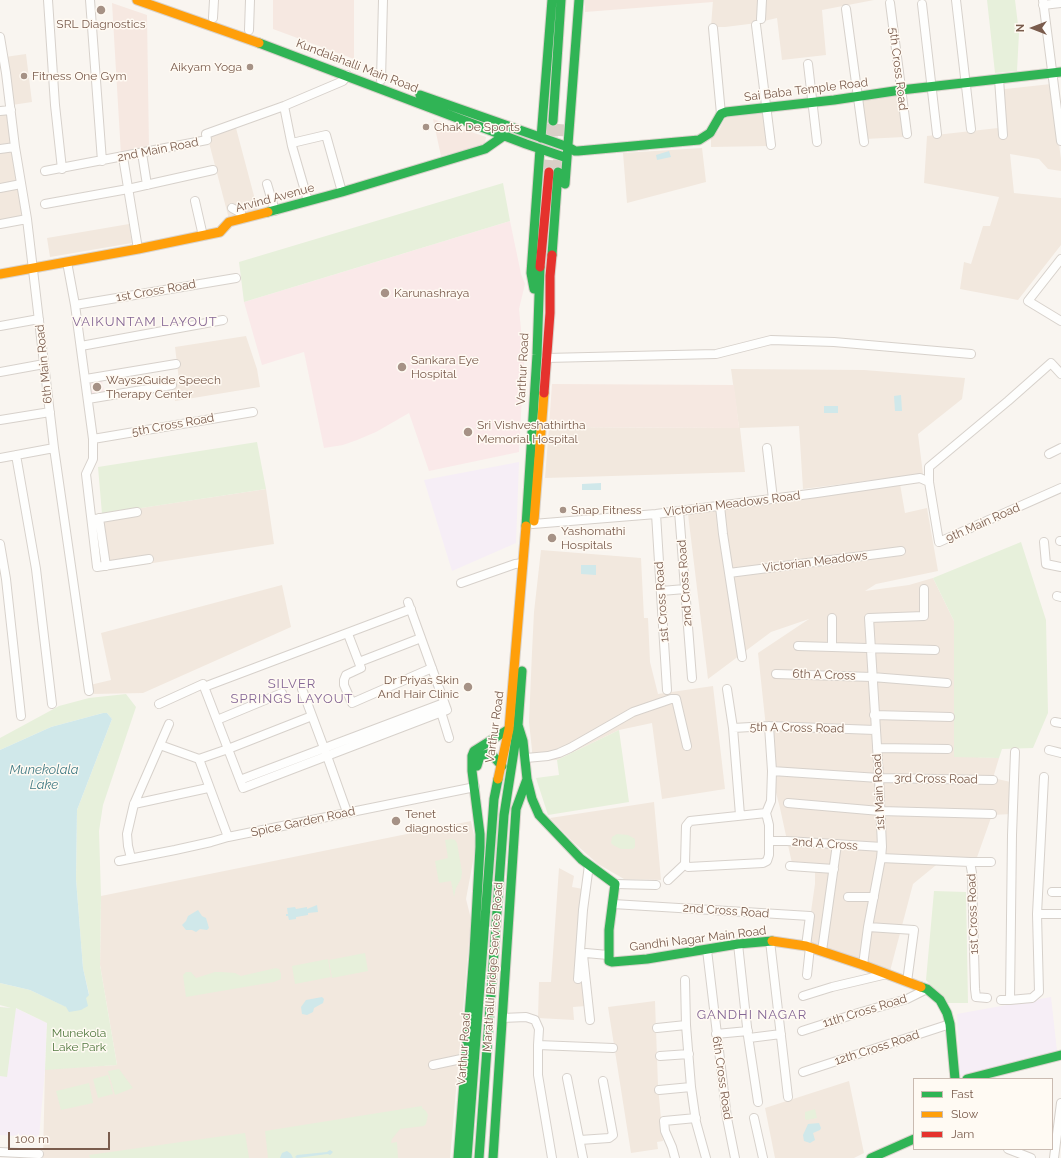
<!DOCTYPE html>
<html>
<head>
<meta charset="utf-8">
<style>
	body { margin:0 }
	#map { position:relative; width:1061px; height:1158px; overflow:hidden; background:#f9f5f0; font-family:Raleway,sans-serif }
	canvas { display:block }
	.legend { position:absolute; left:913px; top:1078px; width:140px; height:72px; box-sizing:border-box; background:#fffaf3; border:1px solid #cabbb1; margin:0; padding:5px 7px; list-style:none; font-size:12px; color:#7a5c4d }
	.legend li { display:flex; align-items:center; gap:8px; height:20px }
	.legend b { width:20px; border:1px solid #cabbb1 }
	.north { position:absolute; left:1013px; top:8px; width:40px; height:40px; -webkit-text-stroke:3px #fffaf3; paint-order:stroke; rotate:270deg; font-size:11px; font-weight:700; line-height:16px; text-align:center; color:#7a5c4d }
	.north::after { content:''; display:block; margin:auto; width:14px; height:18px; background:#7a5c4d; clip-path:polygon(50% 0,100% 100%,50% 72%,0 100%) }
	.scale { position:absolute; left:8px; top:1132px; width:102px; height:18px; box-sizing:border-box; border:2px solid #7a5c4d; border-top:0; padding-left:5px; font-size:12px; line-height:14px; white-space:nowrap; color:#7a5c4d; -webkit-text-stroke:3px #fffaf3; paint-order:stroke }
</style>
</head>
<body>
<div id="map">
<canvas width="1061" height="1158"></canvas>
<ul class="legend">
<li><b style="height:5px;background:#30b455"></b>Fast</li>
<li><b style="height:5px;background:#ff9f0a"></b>Slow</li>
<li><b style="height:5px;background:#e5322d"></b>Jam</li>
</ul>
<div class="north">N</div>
<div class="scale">100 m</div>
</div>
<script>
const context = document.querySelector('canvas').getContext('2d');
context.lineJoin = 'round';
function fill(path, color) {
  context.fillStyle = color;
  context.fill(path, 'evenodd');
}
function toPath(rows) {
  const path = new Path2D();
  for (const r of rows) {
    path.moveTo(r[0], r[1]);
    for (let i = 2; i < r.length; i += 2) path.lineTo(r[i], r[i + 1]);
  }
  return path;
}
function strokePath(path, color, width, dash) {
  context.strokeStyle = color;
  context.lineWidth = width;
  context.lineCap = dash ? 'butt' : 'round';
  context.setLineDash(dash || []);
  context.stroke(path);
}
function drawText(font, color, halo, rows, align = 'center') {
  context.font = font + ' Raleway,sans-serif';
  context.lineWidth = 3;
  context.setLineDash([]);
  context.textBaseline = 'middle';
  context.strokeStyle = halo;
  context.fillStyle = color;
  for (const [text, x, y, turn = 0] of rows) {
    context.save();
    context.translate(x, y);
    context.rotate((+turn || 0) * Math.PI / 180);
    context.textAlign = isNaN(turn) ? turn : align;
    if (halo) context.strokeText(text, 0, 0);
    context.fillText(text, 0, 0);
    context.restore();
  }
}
const residential = toPath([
	[713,0,758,0,757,23,725,27,711,27],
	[765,0,874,0,822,10,826,55,782,60,777,18,764,21],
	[26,54,32,102,12,105,5,57],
	[1051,84,1061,159,1061,171,1048,169,1039,159,1010,154,1014,193,1061,198,1061,245,1018,300,960,289,964,262,971,264,983,226,990,226,999,197,924,183,927,136,998,128,1000,136,996,90],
	[899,95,904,137,865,139,861,99],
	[764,111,768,146,711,147,711,138,719,130,726,116],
	[7,112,12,145,0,147,0,114],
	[236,128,258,211,229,219,207,135],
	[702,148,706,182,627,203,623,153],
	[13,150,18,182,0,185,0,152],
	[18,187,24,218,0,223,0,191],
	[129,224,132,243,50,257,47,238],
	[246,336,257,369,260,387,175,401,173,381,179,380,175,347],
	[731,369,864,370,965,378,962,399,918,434,923,474,803,489,799,426,740,428,745,472,545,478,549,427,739,428],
	[900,484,905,513,927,508,938,571,876,584,865,591,909,585,933,578,954,621,954,756,999,758,993,778,1015,783,1012,814,992,815,975,863,941,861,913,884,889,975,806,946,815,884,815,869,793,868,780,808,771,774,758,653,809,619,771,632,708,679,688,514],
	[266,489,274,544,102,571,94,515],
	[541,550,641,558,644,618,648,618,650,662,658,694,713,686,725,789,662,799,652,723,619,730,557,760,532,761,532,750,529,722,532,652,534,612],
	[282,585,291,627,143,693,92,694,90,685,111,680,101,633],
	[654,802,661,880,624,879,598,864,572,841,550,818],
	[471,821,476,845,466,899,471,919,450,1158,43,1158,45,1069,117,1065,100,965,101,896],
	[559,868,574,876,572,887,583,889,580,964,586,1006,573,1007,574,1020,538,1018,539,982,551,982],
	[655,1001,658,1086,663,1141,657,1142,658,1149,631,1153,608,1007],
	[849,1081,864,1153,854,1158,775,1158,765,1108]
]);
const commercial = toPath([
	[273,0,354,0,354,59,273,29],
	[585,0,713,0,713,2,585,12],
	[112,3,147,15,149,149,121,155],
	[433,119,486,137,485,143,477,147,441,156],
	[552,384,734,385,739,428,549,427]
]);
const education = toPath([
	[519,462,516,543,452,571,424,480],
	[1051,997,1057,1051,960,1077,957,1014],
	[0,1007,16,1008,47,1023,45,1070,39,1137,0,1135]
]);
const medical = toPath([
	[510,221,521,274,525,284,519,309,524,359,519,452,429,471,409,413,376,432,357,440,343,445,324,448,304,352,262,365,244,302],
	[102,381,104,392,92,394,90,382]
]);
const green = toPath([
	[987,0,1015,0,1019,33,1017,71,995,73],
	[503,183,510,221,244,302,239,262],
	[257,442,266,489,102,514,98,467],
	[1021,542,1046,620,1048,713,1033,748,1002,749,999,758,954,757,954,621,933,578],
	[126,694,136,707,103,805,99,831,101,896,100,965,117,1065,45,1070,47,1023,16,1008,7,1077,0,1076,0,1007,11,1008,0,1005,0,983,30,990,67,1007,86,997,89,994,83,968,76,879,77,810,112,719,107,713,103,713,51,727,0,750,0,738,59,706,89,698],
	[619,730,629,802,548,815,536,778,559,775,557,760],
	[617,834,628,835,635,839,635,847,633,849,621,849,613,845,611,843,612,837],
	[452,839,455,840,457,843,462,872,461,879,456,888,454,897,451,881,439,883,435,861,448,858,445,840],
	[934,891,966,892,968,1003,947,1003,926,980],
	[365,953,368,971,332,978,329,960],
	[328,959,331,977,295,984,292,966],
	[276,968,279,969,281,974,281,979,274,982,186,997,183,975,186,972,191,972,196,978,215,972,221,972,235,973,241,976],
	[119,1069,133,1088,115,1095,108,1071],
	[108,1075,113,1094,98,1098,93,1079],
	[89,1083,93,1103,61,1110,56,1091],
	[422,1106,422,1108,426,1111,428,1115,426,1124,424,1126,400,1129,392,1139,391,1143,397,1142,398,1158,268,1158,265,1131],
	[815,1109,817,1118,807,1120,805,1119,805,1112],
	[245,1133,249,1158,90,1158,89,1155]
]);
const water = toPath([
	[669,151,671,157,657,160,656,155],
	[901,395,902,411,895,411,894,396],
	[824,406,838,406,838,413,824,413],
	[601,483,601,490,582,490,582,484],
	[581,565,596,565,596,575,581,574],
	[103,713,107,713,112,719,77,810,76,879,83,968,89,995,86,998,88,1006,81,1010,69,1012,66,1007,30,990,0,983,0,750,51,727],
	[317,905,318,912,308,913,308,915,296,917,296,919,289,920,288,916,286,916,286,914,288,914,287,908,295,907,296,909,307,907,307,909],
	[198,910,202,916,206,918,209,928,207,930,200,929,196,932,192,930,186,930,182,925,186,921,188,916],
	[322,997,324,999,323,1003,314,1008,313,1012,307,1015,302,1014,301,1007,306,1000],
	[819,1123,821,1128,820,1130,813,1133,815,1140,810,1143,804,1141,803,1135,808,1124],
	[330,1150,333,1152,330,1155,328,1154,297,1158,295,1157,297,1155,327,1152],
	[287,1151,291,1154,293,1158,280,1158,282,1153]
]);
const primaryTunnel = toPath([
	[549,172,553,121],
	[558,172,562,122]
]);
const street = toPath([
	[48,0,55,105,62,169],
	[90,0,102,161],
	[956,0,971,129],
	[1043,0,1061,141],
	[890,3,907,134],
	[922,4,937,134],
	[1043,5,1061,3],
	[846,9,864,142],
	[213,18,214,0],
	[761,19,762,0],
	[756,25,771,145],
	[713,28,721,114],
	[249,30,250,0],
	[0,37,6,73,15,147,27,219,54,448,89,691],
	[808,64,817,142],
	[999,79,1003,135],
	[381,80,383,0],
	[284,106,292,146,308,201],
	[0,111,11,110],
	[292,143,326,135,342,192],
	[0,149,15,147],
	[142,153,147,185],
	[123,157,138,249],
	[45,171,207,140,206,134,284,106,343,81,347,75],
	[267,184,275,211],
	[0,188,21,184],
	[195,201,203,236],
	[45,204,128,189,213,170],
	[232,208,241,213,242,219],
	[0,224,27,219],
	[1061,259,1028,301,1061,321],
	[67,262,75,305,93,439,93,459,86,474,97,567,149,559],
	[75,305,236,278],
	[0,326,39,319],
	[81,346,223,320],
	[546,358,716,354,771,340,834,342,971,354],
	[0,372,44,364],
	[1061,374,1051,363,1008,401,929,467,929,482,939,542,1061,488],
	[86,379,176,364],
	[88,399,172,385],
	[0,420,50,412],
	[93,439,253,412],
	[767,448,773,499],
	[1049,454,1061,448],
	[16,455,36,569,52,704],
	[0,458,54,448],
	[720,506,723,534,742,657],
	[679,511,692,678],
	[656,514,667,690],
	[99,518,106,566],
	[95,519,137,512],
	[533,524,656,514,817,493,920,478,929,482],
	[1060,541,1061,541],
	[1044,542,1046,564,1061,567],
	[0,544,6,579,21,716],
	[729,573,901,551],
	[461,583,515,564,523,563],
	[661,591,685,589],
	[1057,596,1061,597],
	[832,618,832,647],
	[348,634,361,668,346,675,344,680,344,685,352,703,432,668],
	[798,646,935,650],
	[359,662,421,638],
	[776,674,872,677,947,683],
	[204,687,411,609],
	[302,689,327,756,347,812],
	[727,689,733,728],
	[159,704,203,684,243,788,447,710,408,602],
	[441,712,449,738],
	[874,715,950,717],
	[217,720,282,693],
	[1055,722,1061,723],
	[769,726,772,771,879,778,993,780],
	[160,745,199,759,228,749,312,716],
	[877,748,948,749],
	[1049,750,1061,753],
	[1015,752,1012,835,1010,1000,1032,998,1039,992,1037,914,1044,777],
	[526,758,548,756,559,753,570,748,633,712,671,699,676,699,687,746],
	[199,759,228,837],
	[240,780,444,703],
	[788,803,880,811,992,814],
	[134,804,208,788],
	[766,813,769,825,769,855,767,861,763,863,688,867,685,864,686,826,690,821,766,813,771,801,772,771],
	[740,815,733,728,769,726,875,730],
	[769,841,787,841,882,847],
	[131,858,128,846,127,834,134,804,169,724],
	[881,858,970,862,972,873,975,989,976,997,987,998],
	[119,861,175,850,211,842,228,837,475,787],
	[970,862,991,862],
	[790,866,834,869],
	[668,880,685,864],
	[615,884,656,885],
	[1052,892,1061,892],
	[848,897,874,897],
	[613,904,810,916,806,946],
	[1037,914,1061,914],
	[868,927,914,930,907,982],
	[770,941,788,1097],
	[738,944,748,1036,758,1102],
	[707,950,727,1118,735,1158],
	[822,951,837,844],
	[863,965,868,927,881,858,882,847,879,778,869,618,924,616,924,589],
	[807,975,810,947],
	[578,979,583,910,589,865],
	[685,980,686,1025,691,1087,696,1122,706,1158],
	[803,996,832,987,887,974],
	[1001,1000,1010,1000],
	[502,1018,526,1017,535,1020,539,1029,538,1045],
	[590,1020,583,955,586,953,608,955],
	[657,1028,686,1025],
	[802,1031,858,1013,907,999,927,989],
	[716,1034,748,1031],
	[749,1038,781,1034],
	[660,1056,689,1054],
	[433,1065,466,1058],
	[803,1072,950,1024],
	[567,1078,583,1158],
	[659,1090,691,1087],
	[754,1118,763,1158],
	[580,1140,609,1138,613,1135,603,1081],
	[1008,1149,1031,1158],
	[0,1152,39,1154],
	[552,1158,538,1075,538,1045,613,1048],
	[675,1158,672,1147,665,1131,664,1121,696,1118],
	[1054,1158,1061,1103]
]);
const fast = toPath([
	[259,43,526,144,567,158],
	[420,95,568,147],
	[553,121,561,0],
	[541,138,552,0],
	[568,147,575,151,578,151,699,140,710,133,721,114,726,112,834,100,901,90,1061,72],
	[565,184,579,0],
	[268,212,342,192,485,149,505,135],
	[552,255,558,172],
	[534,289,531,273,540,149],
	[526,526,537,355,540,267],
	[477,766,480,756,487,754,493,756,502,766],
	[527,779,532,799,539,815,581,859,615,884,609,930,609,961,612,962,647,959,738,944,772,941],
	[921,987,927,989,940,1000,947,1013,950,1024,955,1079],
	[967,1079,1061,1055],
	[458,1158,474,953,480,847,480,834,472,771,472,756,474,751,509,729],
	[467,1158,494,799,498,779],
	[479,1158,504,815,518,725,522,671],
	[493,1158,516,809,527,779,523,741,518,725],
	[871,1158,914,1139]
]);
const slow = toPath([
	[137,0,259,43],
	[0,274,138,249,220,232,229,222,268,212],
	[534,521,544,393],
	[498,779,509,729,526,526],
	[772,941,806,946,863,965,921,987]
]);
const jam = toPath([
	[540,267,549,172],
	[544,393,550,313,550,276,552,255]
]);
const markers = [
	[101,10,5,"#a69286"],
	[250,67,4,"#a69286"],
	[24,76,4,"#a69286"],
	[426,127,4,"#a69286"],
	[385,293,5,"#a69286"],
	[402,367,5,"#a69286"],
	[97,387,5,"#a69286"],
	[468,432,5,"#a69286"],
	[563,510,4,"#a69286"],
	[552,538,5,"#a69286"],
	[468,687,5,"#a69286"],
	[396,821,5,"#a69286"]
];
const poiNames = [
	["SRL Diagnostics",101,24,"center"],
	["Aikyam Yoga",242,67,"right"],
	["Fitness One Gym",32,76],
	["Chak De Sports",434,127],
	["Karunashraya",394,293],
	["Sankara Eye",411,360],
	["Hospital",411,374],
	["Ways2Guide Speech",106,380],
	["Therapy Center",106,394],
	["Sri Vishveshathirtha",477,425],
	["Memorial Hospital",477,439],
	["Snap Fitness",571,510],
	["Yashomathi",561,531],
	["Hospitals",561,545],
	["Dr Priyas Skin",459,680,"right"],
	["And Hair Clinic",459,694,"right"],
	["Tenet",405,814],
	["diagnostics",405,828]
];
const streetNames = [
	["Kundalahalli Main Road",357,66,21],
	["5th Cross Road",898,69,83],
	["Sai Baba Temple Road",806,90,-7],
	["2nd Main Road",158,150,-11],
	["Arvind Avenue",275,198,-15],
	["1st Cross Road",156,291,-10],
	["6th Main Road",44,364,-96],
	["Varthur Road",523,369,-87],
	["5th Cross Road",173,425,-10],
	["Victorian Meadows Road",732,504,-7],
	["9th Main Road",983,523,-24],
	["Victorian Meadows",815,562,-7],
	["2nd Cross Road",685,583,-94],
	["1st Cross Road",662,602,-94],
	["6th A Cross",824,675,2],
	["Varthur Road",495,727,-82],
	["5th A Cross Road",797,728,1],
	["3rd Cross Road",936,779,1],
	["1st Main Road",879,792,-93],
	["Spice Garden Road",303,822,-12],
	["2nd A Cross",825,844,4],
	["2nd Cross Road",726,911,4],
	["1st Cross Road",973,914,-92],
	["Gandhi Nagar Main Road",698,939,-7],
	["Marathalli Bridge Service Road",493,967,-86],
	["11th Cross Road",865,1011,-17],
	["12th Cross Road",877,1048,-18],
	["Varthur Road",464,1049,-86],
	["6th Cross Road",722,1078,82]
];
const parkNames = [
	["Munekola",79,1033],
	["Lake Park",79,1047]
];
const neighbourhoodNames = [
	["VAIKUNTAM LAYOUT",145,322],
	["SILVER",292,684],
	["SPRINGS LAYOUT",292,699],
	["GANDHI NAGAR",752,1015]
];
const waterNames = [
	["Munekolala",44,770],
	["Lake",44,785]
];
fill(residential, '#f2e8de');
fill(commercial, '#f6e8e1');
fill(education, '#f6eef6');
fill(medical, '#fae9e9');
fill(green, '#e7f0db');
fill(water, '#d0e8ea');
strokePath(primaryTunnel, '#d9cfc7', 12, [12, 6]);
strokePath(street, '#d7d1cb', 10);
strokePath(fast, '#d9d2cb', 11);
strokePath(slow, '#d9d2cb', 11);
strokePath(jam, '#d9d2cb', 11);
strokePath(street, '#fefefd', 8);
strokePath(fast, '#30b455', 9);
strokePath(slow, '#ff9f0a', 9);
strokePath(jam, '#e5322d', 9);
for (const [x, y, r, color] of markers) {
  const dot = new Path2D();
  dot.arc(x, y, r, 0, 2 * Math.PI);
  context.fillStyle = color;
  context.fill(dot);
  strokePath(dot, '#fffaf3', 1.5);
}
drawText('12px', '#7a5c4d', '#fffaf3', poiNames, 'left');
drawText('12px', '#7a5c4d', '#fffaf3', streetNames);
drawText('12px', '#537a41', '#fffaf3', parkNames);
context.letterSpacing = '1px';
drawText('13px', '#846695', '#fffaf3', neighbourhoodNames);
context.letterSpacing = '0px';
drawText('italic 13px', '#437c86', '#fffaf3', waterNames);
</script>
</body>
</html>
